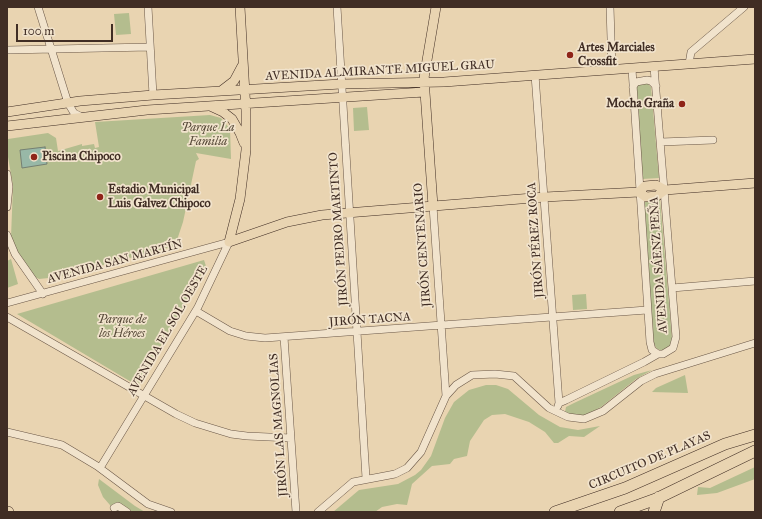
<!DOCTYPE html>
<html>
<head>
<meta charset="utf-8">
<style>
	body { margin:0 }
	#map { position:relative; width:762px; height:519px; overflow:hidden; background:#e9d4b1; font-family:"IM FELL Great Primer",serif }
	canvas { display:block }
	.frame { position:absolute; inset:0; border:8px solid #402d24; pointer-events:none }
	.scale { position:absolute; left:16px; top:24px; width:97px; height:18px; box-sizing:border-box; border:2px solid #402d24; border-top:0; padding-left:5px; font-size:12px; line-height:14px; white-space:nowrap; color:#402d24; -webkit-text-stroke:3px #f1e3cc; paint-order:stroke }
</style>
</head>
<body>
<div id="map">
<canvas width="762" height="519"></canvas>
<div class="frame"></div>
<div class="scale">100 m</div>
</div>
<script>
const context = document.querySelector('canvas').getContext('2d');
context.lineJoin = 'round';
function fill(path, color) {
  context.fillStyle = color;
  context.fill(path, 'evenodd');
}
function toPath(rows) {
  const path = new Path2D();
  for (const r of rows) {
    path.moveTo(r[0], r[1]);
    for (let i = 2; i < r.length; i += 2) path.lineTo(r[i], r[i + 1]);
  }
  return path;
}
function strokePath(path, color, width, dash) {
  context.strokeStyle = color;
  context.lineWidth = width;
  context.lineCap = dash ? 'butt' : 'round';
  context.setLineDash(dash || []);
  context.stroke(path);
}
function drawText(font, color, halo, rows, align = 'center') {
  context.font = font + ' "IM FELL Great Primer",serif';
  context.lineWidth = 3.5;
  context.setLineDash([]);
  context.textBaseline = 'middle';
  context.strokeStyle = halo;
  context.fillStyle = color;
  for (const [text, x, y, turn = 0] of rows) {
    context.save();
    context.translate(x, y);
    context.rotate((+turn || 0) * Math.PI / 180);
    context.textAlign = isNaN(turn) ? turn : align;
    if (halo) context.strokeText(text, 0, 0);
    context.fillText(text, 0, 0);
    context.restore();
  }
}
const green = toPath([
	[129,13,131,34,116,35,114,14],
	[640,83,647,83,651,87,659,178,642,179,636,86],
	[367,107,369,130,354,131,353,108],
	[210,115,221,118,230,129,231,159,196,153,199,159,196,161,183,222,175,246,58,277,39,279,35,277,16,250,11,237,13,186,7,151,8,139,48,133,56,138,58,151,82,144,82,146,94,144,95,148,99,147,95,122],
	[660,200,672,338,670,347,663,351,657,349,652,341,644,202],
	[11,259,18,284,7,288,7,261],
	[204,260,206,266,138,386,17,314],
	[586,294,587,309,573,310,572,295],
	[652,370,636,379,601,407,587,415,573,415,565,412,566,407,574,403,634,375],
	[685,375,688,393,652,392,656,388],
	[486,385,496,385,508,389,539,415,560,427,578,430,600,426,584,437,569,436,558,443,554,443,545,432,529,422,505,414,492,415,484,420,470,441,467,456,454,459,450,464,432,466,412,484,407,505,397,504,382,507,375,512,333,512,359,490,398,484,415,475,421,470,431,456,445,418,454,402,469,390],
	[755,467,755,479,717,493,697,495,698,487,710,488],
	[99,479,135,506,145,512,116,512,103,497,98,485]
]);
const water = toPath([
	[45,147,47,164,22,168,20,150,45,147]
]);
const minor = toPath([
	[38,7,68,103,74,113,80,116],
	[148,7,153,95],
	[337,7,366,478],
	[610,7,612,70],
	[7,50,150,47],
	[689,64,691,52,744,7],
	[632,69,650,342,652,350,658,354,663,354,673,348,676,337,654,67],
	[535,75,559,403],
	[633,87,636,82,647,80,651,81,656,86],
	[661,142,713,140],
	[7,174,9,187,7,207],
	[433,206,446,396],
	[7,235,15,254,43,294],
	[672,288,755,281],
	[7,303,229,242],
	[196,311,230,331,246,336,265,338,647,310],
	[7,317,176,414,195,423,231,434,247,436,291,438],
	[284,337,296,512],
	[558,406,559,403,566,400,644,362,658,354],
	[7,432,62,445,97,466,148,504,171,512],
	[100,468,198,307,229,242],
	[114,508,118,506,127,512],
	[318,512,353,482,395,474,407,468,421,452,446,396,456,385,472,375,495,374,514,376,549,408,568,417,584,419,603,411,641,381,655,374,755,343]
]);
const major = toPath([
	[221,91,234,81,242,66],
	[210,106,223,112,232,119,240,133,244,143],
	[7,112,80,101,153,95,341,84,444,82,755,59],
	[7,126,147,110,424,92],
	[639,192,646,197,657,196,665,190],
	[433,206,424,78,436,7],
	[229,242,287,222,322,215,545,197,639,192,645,186,656,185,665,190,755,183],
	[229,242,240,199,246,150,246,111,240,7]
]);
const highway = toPath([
	[7,512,8,512],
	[555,512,625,488,725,444,755,435],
	[620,512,656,499,755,451],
	[654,512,659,497]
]);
const markers = [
	[570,55,4,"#8f2418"],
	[682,104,4,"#8f2418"],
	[34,157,4,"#8f2418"],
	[100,197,4,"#8f2418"]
];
const poiNames = [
	["Artes Marciales",578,48],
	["Crossfit",578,62],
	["Mocha Graña",674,104,"right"],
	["Piscina Chipoco",42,157],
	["Estadio Municipal",108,190],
	["Luis Galvez Chipoco",108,204]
];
const streetNames = [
	["AVENIDA ALMIRANTE MIGUEL GRAU",380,71,-3],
	["JIRÓN PEDRO MARTINTO",339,229,-94],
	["JIRÓN PÉREZ ROCA",536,240,-94],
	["JIRÓN CENTENARIO",423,245,-94],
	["AVENIDA SAN MARTÍN",115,262,-15],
	["AVENIDA SÁENZ PEÑA",659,265,-94],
	["JIRÓN TACNA",370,320,-4],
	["AVENIDA EL SOL OESTE",168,331,-60],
	["JIRÓN LAS MAGNOLIAS",279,425,-94],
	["CIRCUITO DE PLAYAS",650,461,-23]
];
const parkNames = [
	["Parque La",208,128],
	["Familia",208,142],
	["Parque de",122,320],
	["los Héroes",122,334]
];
fill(green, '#b4bd8e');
fill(water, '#98b8a7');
strokePath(water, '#758073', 1);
strokePath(minor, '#6a5747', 8);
strokePath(major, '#402d24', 10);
strokePath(highway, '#402d24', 12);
strokePath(minor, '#f1e3cc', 7);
strokePath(major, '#e9d4b1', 9);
strokePath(highway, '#e9d4b1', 11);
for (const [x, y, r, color] of markers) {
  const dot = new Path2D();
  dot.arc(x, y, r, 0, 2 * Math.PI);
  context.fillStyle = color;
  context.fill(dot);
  strokePath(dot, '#f1e3cc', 1.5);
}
drawText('bold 12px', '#402d24', '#f1e3cc', poiNames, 'left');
drawText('12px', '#402d24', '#f1e3cc', streetNames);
drawText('italic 12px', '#574a39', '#f1e3cc', parkNames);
</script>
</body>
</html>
